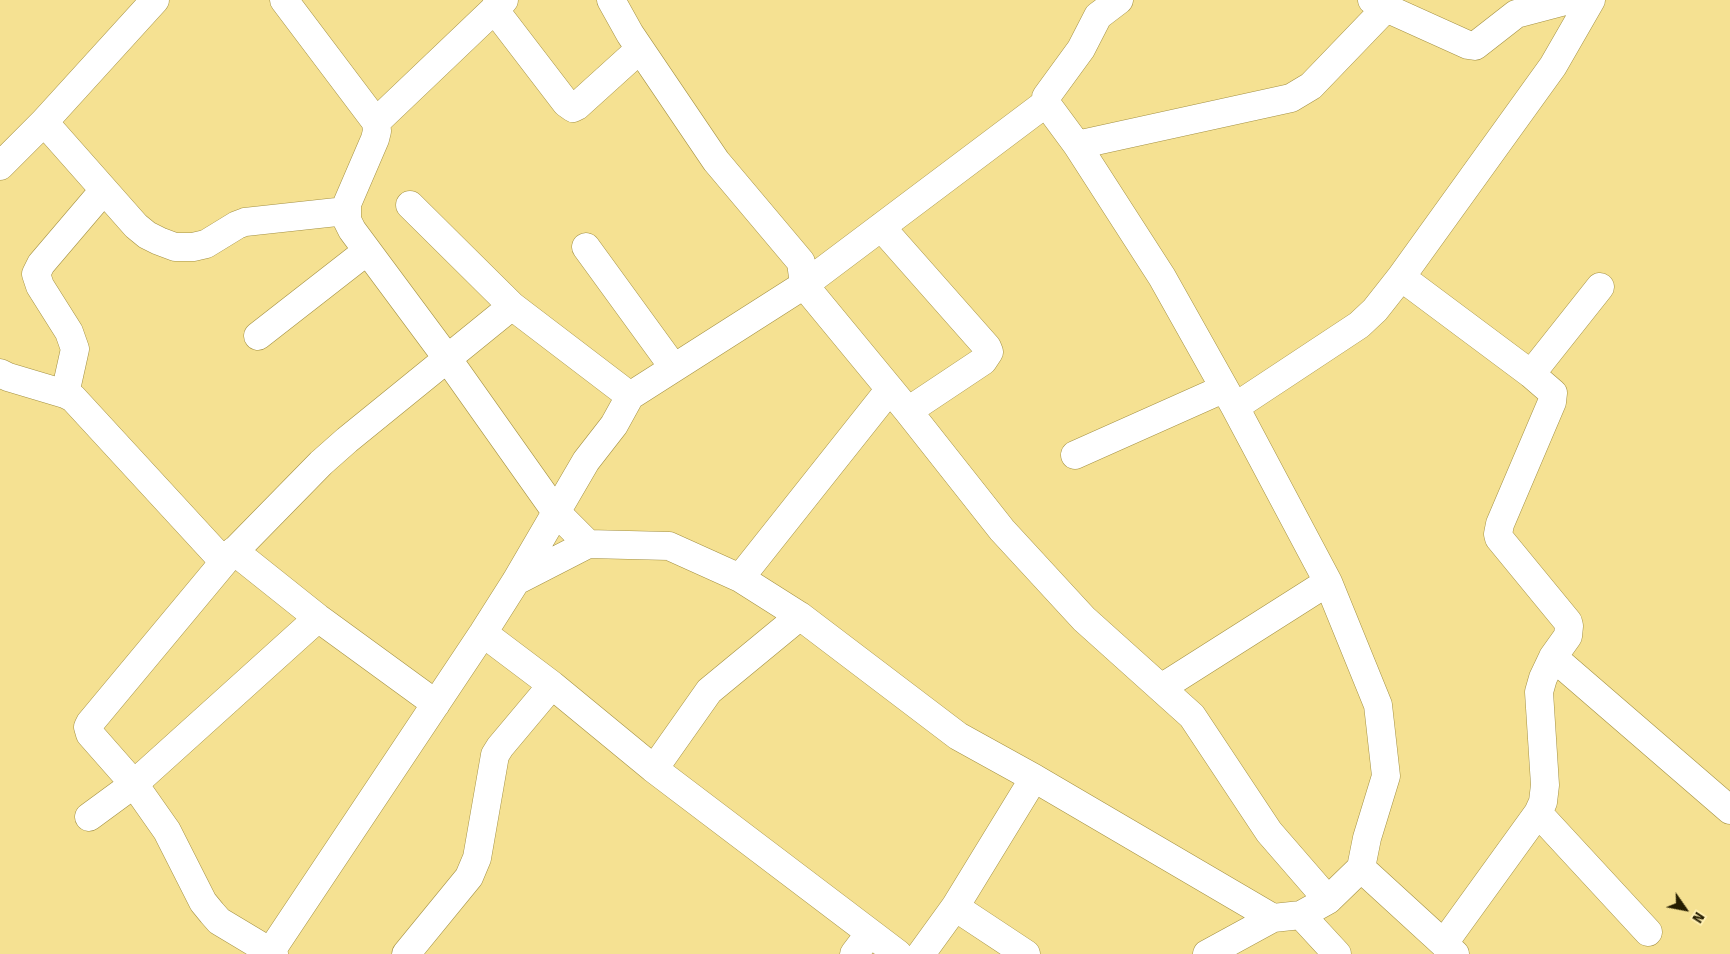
<!DOCTYPE html>
<html>
<head>
<meta charset="utf-8">
<style>
	body { margin:0 }
	#map { position:relative; width:1730px; height:954px; overflow:hidden; background:#f5e192; font-family:"Fira Sans",sans-serif }
	canvas { display:block }
	.north { position:absolute; left:1660px; top:884px; width:50px; height:50px; -webkit-text-stroke:4px #feeeb0; paint-order:stroke; rotate:123deg; font-size:14px; font-weight:700; line-height:20px; text-align:center; color:#251d00 }
	.north::after { content:''; display:block; margin:auto; width:18px; height:22px; background:#251d00; clip-path:polygon(50% 0,100% 100%,50% 72%,0 100%) }
</style>
</head>
<body>
<div id="map">
<canvas width="1730" height="954"></canvas>
<div class="north">N</div>
</div>
<script>
const context = document.querySelector('canvas').getContext('2d');
context.lineJoin = 'round';
function toPath(rows) {
  const path = new Path2D();
  for (const r of rows) {
    path.moveTo(r[0], r[1]);
    for (let i = 2; i < r.length; i += 2) path.lineTo(r[i], r[i + 1]);
  }
  return path;
}
function strokePath(path, color, width, dash) {
  context.strokeStyle = color;
  context.lineWidth = width;
  context.lineCap = dash ? 'butt' : 'round';
  context.setLineDash(dash || []);
  context.stroke(path);
}
const minor = toPath([
	[284,0,376,122,377,131,375,139,347,204,347,220,352,230,447,358,556,512,588,544],
	[611,0,630,34,716,161,801,262,804,285,908,411,1002,530,1084,619,1192,716,1269,832,1328,900,1301,915,1337,954],
	[1119,0,1098,16,1081,49,1046,97,1046,103,1077,145,1162,277,1235,407,1328,582,1378,705,1386,776,1367,838,1361,868,1455,954],
	[1372,0,1386,8,1468,45,1475,46,1516,14,1569,0],
	[494,9,566,103,573,108,577,106,640,49],
	[44,122,136,226,147,235,159,241,175,247,193,247,206,244,237,225,245,222,346,211],
	[376,122,504,0],
	[1077,145,1291,98,1311,86,1386,8],
	[0,166,44,122,155,0],
	[410,205,512,306,630,396],
	[881,227,987,347,989,352,983,361,908,411],
	[586,247,674,368],
	[1401,277,1531,374,1553,393,1552,402,1500,524,1498,534,1499,538,1568,622,1569,626,1568,636,1553,657,1543,678,1539,692,1545,785,1543,802,1538,813,1444,943],
	[258,336,367,251],
	[0,373,8,377,65,394,73,398,224,562],
	[1531,374,1600,287],
	[65,394,75,349,69,332,40,286,36,274,41,264,104,190],
	[1235,407,1359,325,1375,310,1401,277,1553,66,1591,0],
	[1075,455,1223,389],
	[234,551,318,618,436,704],
	[740,578,890,389],
	[516,581,588,544,669,546,740,578,800,616,958,736,1034,778,1273,918,1301,915],
	[483,633,552,685,654,769,898,954],
	[1553,657,1730,810],
	[1161,688,1328,582],
	[654,769,709,691,800,616],
	[1538,813,1648,932],
	[89,817,134,784,318,618],
	[1328,900,1361,868],
	[955,907,1026,954],
	[269,954,483,633,516,581,586,461,614,425,630,396,804,285,1046,103],
	[274,954,219,921,212,913,203,902,167,831,134,784,90,734,88,727,90,723,224,562,321,463,347,440,512,306],
	[406,954,469,877,477,858,495,755,500,747,552,685],
	[854,954,870,933],
	[921,954,955,907,1034,778],
	[1207,954,1273,918]
]);
strokePath(minor, '#a49143', 29);
strokePath(minor, '#fff', 28);
</script>
</body>
</html>
